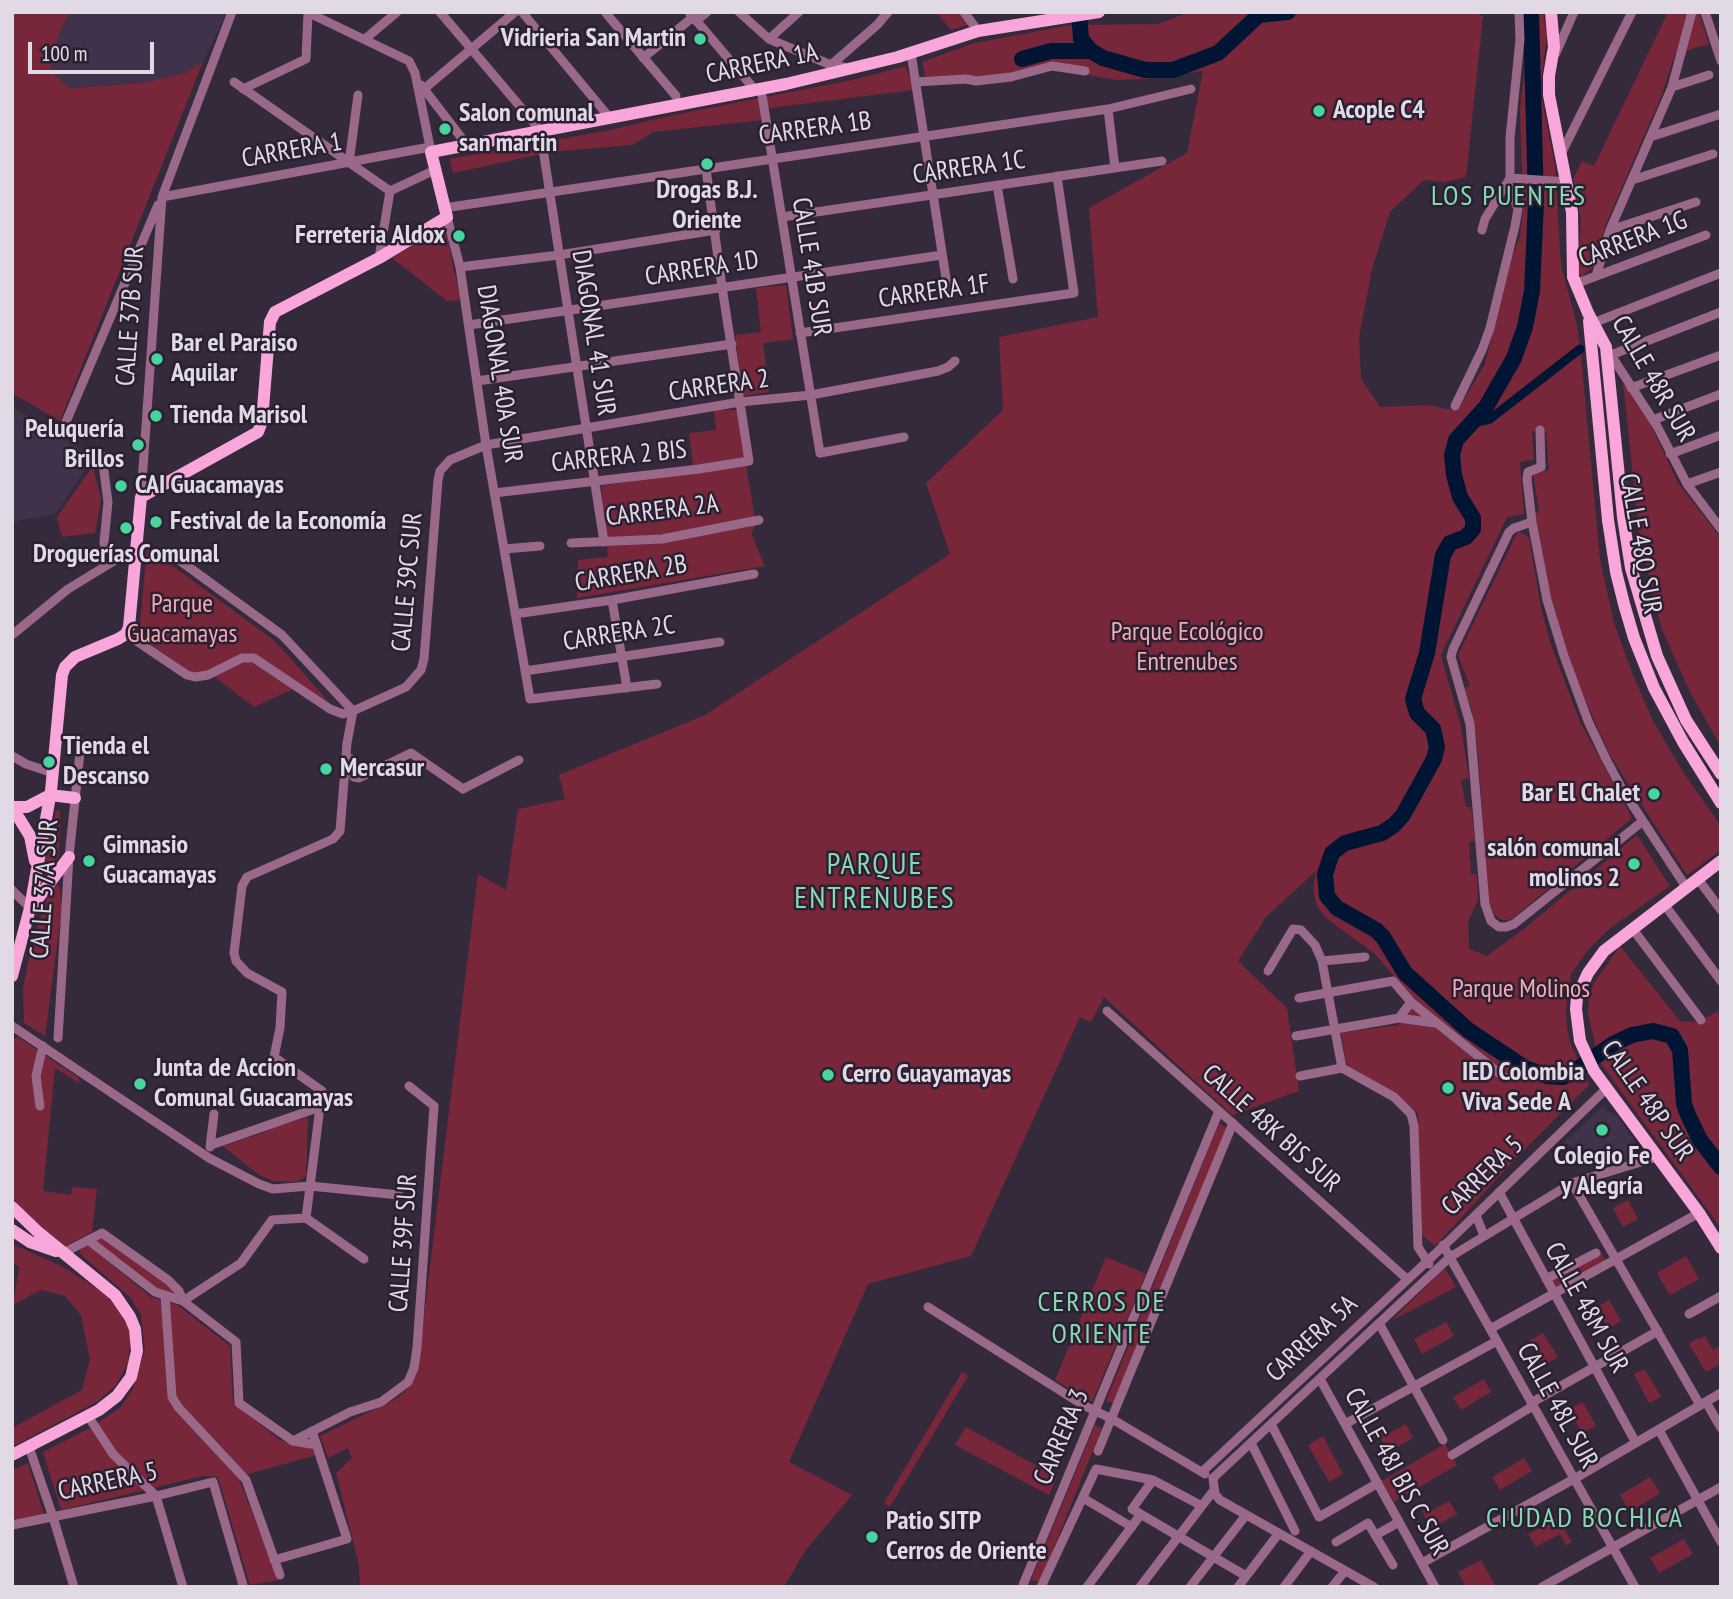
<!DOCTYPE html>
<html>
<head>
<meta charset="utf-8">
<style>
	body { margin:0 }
	#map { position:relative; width:1733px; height:1599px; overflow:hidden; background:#352a3c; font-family:"PT Sans Narrow",sans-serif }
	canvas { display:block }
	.frame { position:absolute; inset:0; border:14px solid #e1dae6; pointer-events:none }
	.scale { position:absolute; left:28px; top:42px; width:126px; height:32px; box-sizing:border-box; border:4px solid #e1dae6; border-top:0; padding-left:9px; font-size:21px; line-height:24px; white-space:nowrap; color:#e1dae6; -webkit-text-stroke:5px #2b2032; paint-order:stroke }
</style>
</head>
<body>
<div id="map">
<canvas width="1733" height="1599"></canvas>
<div class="frame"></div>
<div class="scale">100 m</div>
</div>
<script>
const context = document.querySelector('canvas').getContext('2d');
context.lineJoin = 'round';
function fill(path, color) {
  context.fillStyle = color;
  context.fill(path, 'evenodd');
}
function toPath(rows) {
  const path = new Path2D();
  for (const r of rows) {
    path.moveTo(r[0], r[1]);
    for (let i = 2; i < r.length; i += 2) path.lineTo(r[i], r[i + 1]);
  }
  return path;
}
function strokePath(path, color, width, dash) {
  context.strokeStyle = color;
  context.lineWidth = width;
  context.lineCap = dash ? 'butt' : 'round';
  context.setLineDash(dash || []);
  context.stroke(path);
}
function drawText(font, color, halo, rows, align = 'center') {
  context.font = font + ' "PT Sans Narrow",sans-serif';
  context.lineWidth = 5;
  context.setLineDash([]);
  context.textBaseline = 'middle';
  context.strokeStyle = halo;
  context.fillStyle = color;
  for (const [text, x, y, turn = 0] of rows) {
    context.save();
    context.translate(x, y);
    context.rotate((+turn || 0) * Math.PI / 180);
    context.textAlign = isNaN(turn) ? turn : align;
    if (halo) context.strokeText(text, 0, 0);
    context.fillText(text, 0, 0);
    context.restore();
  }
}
const built = toPath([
	[70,12,227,12,203,62,185,73,142,83,69,88,50,70,60,31],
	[12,408,54,431,89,456,87,467,56,513,12,522],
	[1602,1107,1618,1117,1643,1154,1610,1166,1564,1142]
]);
const green = toPath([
	[12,12,70,12,60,31,50,70,69,88,142,83,185,73,203,62,60,421,12,393],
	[936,12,960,12,969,24,951,30],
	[1190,12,1473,12,1483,16,1466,177,1445,182,1424,180,1390,212,1372,269,1359,337,1361,379,1380,407,1427,405,1457,411,1485,364,1511,260,1520,236,1523,209,1520,107,1527,52,1526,12,1543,12,1547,34,1540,89,1555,166,1561,265,1576,321,1580,345,1600,559,1614,623,1633,675,1653,721,1683,772,1721,826,1721,850,1687,875,1611,757,1594,720,1578,683,1552,607,1535,513,1539,512,1533,474,1549,470,1546,432,1532,431,1534,460,1520,462,1524,514,1507,517,1441,655,1461,727,1469,778,1461,780,1466,807,1471,807,1475,841,1469,842,1471,874,1477,874,1478,900,1468,922,1469,949,1487,956,1525,928,1637,835,1670,886,1609,929,1588,950,1571,974,1566,1010,1567,1028,1570,1042,1589,1085,1516,1158,1435,1246,1421,1234,1418,1113,1400,1099,1352,1071,1346,1063,1341,1033,1398,1025,1417,1003,1375,954,1326,918,1317,906,1313,890,1316,871,1266,917,1238,961,1287,1008,1299,1091,1232,1115,1104,997,1091,1022,1080,1017,971,1256,868,1284,789,1462,852,1495,805,1551,784,1587,360,1587,359,1565,336,1473,352,1458,348,1448,328,1458,320,1436,396,1399,407,1389,417,1373,478,874,506,890,518,809,565,799,559,775,705,715,950,554,926,483,1003,410,999,337,1098,317,1089,208,1187,153,1203,71,1145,79,1116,80,1083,74,1051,63,999,75,926,79,922,62,975,43,1071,25,1158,24],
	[1668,12,1699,12,1709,44,1675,54,1661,97,1606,224,1594,267,1582,276,1579,275,1578,269,1581,221,1573,179,1582,161,1594,166],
	[906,66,914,90,762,109,763,120,653,132,632,145,551,152,453,173,450,159,610,130,674,115,852,80],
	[445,226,453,266,461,300,447,301,392,258],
	[786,285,793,339,763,343,769,392,743,396,735,335,761,332,756,288],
	[1623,382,1647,417,1678,483,1721,538,1721,747,1689,690,1661,627,1639,533],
	[714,410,737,410,756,525,751,533,765,566,577,598,578,560,608,557,601,486,694,472,689,433,716,430],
	[99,457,94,471,101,499,95,533,62,537,57,517],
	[1518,531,1529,537,1541,608,1550,642,1580,722,1632,818,1512,919,1508,920,1502,920,1495,915,1489,902,1477,742,1471,708,1464,688,1470,686,1458,655],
	[147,547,275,641,329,702,302,685,254,707,207,671,194,675,139,636],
	[56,810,60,811,59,855,46,876,44,876,45,864],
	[56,884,60,887,62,908,45,1036,24,1023,23,988,32,943,49,893],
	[1620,946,1680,1021,1697,1022,1721,1010,1721,1228,1599,1061,1588,1014,1589,998,1594,983],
	[18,1037,79,1078,79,1083,55,1068,43,1191,71,1195,72,1187,97,1189,92,1232,65,1246,33,1220,12,1198,12,1040],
	[308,1117,306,1176,296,1182,274,1181,259,1175,223,1146,268,1131,268,1129],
	[1219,1123,1227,1128,1114,1403,1106,1401],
	[1628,1200,1638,1219,1623,1227,1613,1208],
	[104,1238,174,1288,176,1295,156,1288,94,1240],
	[12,1244,63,1267,104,1293,123,1314,131,1335,128,1363,116,1385,98,1401,12,1447,12,1428,82,1390,90,1360,81,1315,65,1296,41,1290,13,1305,19,1267,12,1262],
	[89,1246,151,1297,176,1304,230,1346,233,1403,280,1440,313,1448,316,1455,238,1477,279,1580,250,1585,218,1477,203,1476,61,1510,43,1452,92,1427,121,1407,133,1389,145,1349,141,1315,130,1297,79,1253,82,1247],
	[1601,1252,1606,1261,1557,1288,1552,1280],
	[1686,1256,1699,1279,1670,1295,1657,1273],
	[1106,1257,1146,1274,1092,1402,1055,1380],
	[1445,1268,1456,1287,1391,1321],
	[1609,1300,1621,1321,1608,1328,1597,1307],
	[1446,1322,1454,1336,1422,1354,1414,1339],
	[1543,1333,1558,1357,1544,1365,1529,1341],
	[1705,1336,1713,1350,1721,1345,1721,1364,1706,1372,1689,1344,1697,1338,1698,1340],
	[1645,1369,1661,1397,1649,1403,1634,1374],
	[962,1372,968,1376,890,1507,884,1503],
	[1484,1379,1491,1392,1461,1410,1453,1397],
	[1583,1402,1596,1426,1582,1433,1569,1409],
	[1406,1424,1413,1438,1388,1452,1378,1434,1385,1430,1388,1434],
	[1095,1425,1102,1428,1040,1582,1031,1580],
	[966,1427,1057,1477,1049,1495,955,1445],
	[1323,1436,1343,1474,1329,1482,1308,1445],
	[1445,1444,1457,1465,1394,1502,1382,1481],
	[1524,1458,1532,1471,1500,1490,1492,1477],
	[28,1463,44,1515,12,1522,12,1470],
	[1650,1477,1660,1493,1630,1512,1620,1495],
	[1449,1501,1457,1514,1431,1528,1422,1511,1428,1507,1431,1511],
	[1558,1518,1572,1542,1566,1545,1560,1534,1536,1547,1528,1534],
	[1684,1539,1693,1554,1659,1573,1650,1558],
	[1481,1560,1496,1587,1466,1587,1458,1572]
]);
const canal = toPath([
	[1469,424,1490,419,1580,349]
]);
const river = toPath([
	[1079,12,1081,39,1091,51,1103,58,1145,70,1173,70,1218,53,1259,15,1288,12],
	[1531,12,1536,202,1532,291,1525,327,1514,358,1486,407,1456,440,1452,455,1454,475,1460,497,1473,518,1473,529,1466,537,1450,543,1443,555,1427,653,1413,699,1417,713,1433,729,1437,747,1434,759,1403,815,1394,825,1382,833,1345,843,1332,853,1325,874,1327,896,1337,908,1376,930,1383,937,1405,973,1468,1030,1525,1068,1547,1076,1563,1077,1572,1073,1613,1044,1632,1035,1653,1031,1672,1036,1680,1050,1684,1104,1688,1115,1700,1140,1721,1167],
	[1022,59,1051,51,1091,51]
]);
const minor = toPath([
	[307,12,409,61,415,73,431,152],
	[440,12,540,130,604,542],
	[522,12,609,117],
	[605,12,676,96],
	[689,12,755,90],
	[739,12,769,39,831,65,844,67],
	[964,12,978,31],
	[1705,12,1721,61],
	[696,21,707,12],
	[365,39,397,12],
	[769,39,799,12],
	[911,53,948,291],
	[1556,53,1574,12],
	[643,58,693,17],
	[831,65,877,25,888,12],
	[234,82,390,191],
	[916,82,966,79,976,81,1011,77,1052,66,1085,71],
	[421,85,467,145],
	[1672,87,1709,75],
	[243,89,306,59,308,13],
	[424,89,515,12],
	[761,89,820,453,904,437],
	[1108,109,1115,168],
	[1650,137,1721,114],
	[1561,154,1632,12],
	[349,163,358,95],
	[1510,178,1567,182],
	[1632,180,1713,154],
	[997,185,1013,279],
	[390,191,435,170],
	[162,197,430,147],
	[444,208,1108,109,1191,89],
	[447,217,460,267,486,445,530,699,657,684],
	[782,217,1162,161],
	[1482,230,1485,219,1510,178,1510,138,1520,40,1519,12],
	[1610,230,1696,202],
	[379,258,390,191],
	[460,267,559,255,716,230],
	[1596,276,1610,230,1672,87,1692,12],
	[1575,284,1706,235],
	[1593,323,1721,273],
	[469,325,942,255],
	[800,333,1074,293,1057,176],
	[1607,349,1657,426,1687,484,1721,529],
	[1611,355,1721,312],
	[477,381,732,344],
	[1631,388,1721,355],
	[1455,406,1482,350,1490,328,1515,226,1518,209,1508,183],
	[1653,420,1721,394],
	[63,429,158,205],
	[1540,430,1541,467,1528,472,1527,479,1532,522,1547,600,1564,656,1588,721,1606,759,1622,789,1686,887],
	[1670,454,1721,435],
	[102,456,108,502,104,542,107,565],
	[1687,484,1721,472],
	[494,493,699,469,749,461,722,287,706,169],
	[141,497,162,197,232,12],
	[1532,522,1514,528,1509,532,1453,649,1451,657,1470,724,1485,904,1491,921,1499,927,1506,927,1514,924,1643,821],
	[571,543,662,539,759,520],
	[504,549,540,546],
	[168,552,282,635,353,711],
	[612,600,627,688],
	[515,614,612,600,754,574],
	[126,634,187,675,195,677,208,675,242,658,254,658,330,709,343,714,353,711,406,687,421,670,424,659,438,480,440,471,450,460,486,445,740,402,811,395,938,371,948,367,955,361],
	[12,635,68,589,137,547],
	[525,671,720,642],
	[12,756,26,764,53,773],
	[346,758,351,759,354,777,359,778,411,753,463,789,519,760],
	[1698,879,1721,910],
	[12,890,30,908],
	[1664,904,1721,981],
	[1632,928,1701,1020],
	[1322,961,1365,957],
	[1268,971,1293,929,1301,930,1315,945,1322,961,1342,1068,1394,1097,1411,1114,1414,1126,1418,1247,1429,1264],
	[1299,998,1393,981,1411,1002,1504,1077],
	[1107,1011,1407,1279],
	[1399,1018,1435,1023],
	[12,1026,209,1158,259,1184,273,1189,310,1186,399,1195],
	[1296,1036,1399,1018,1411,1002],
	[58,1038,69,857,81,743],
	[1300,1076,1342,1068],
	[40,1106,36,1076,43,1046],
	[211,1145,320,1107],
	[210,1147,214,1114],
	[1572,1183,1700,1405],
	[1499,1192,1636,1443],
	[1476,1215,1484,1236],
	[306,1218,322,1091,274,1057,280,1028,282,992,247,973,236,961,234,953,242,886,247,877,333,839,340,831,347,743,353,711],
	[306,1218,364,1259],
	[88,1240,155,1292,183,1301,236,1342,239,1403,293,1441,317,1445],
	[1443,1245,1635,1587],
	[63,1253,102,1233,168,1280,179,1291,183,1301,241,1263,272,1220,306,1218],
	[1546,1279,1596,1253],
	[165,1295,172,1397,178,1407,246,1480,280,1575],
	[928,1307,1083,1405,1112,1419,1205,1474],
	[1689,1314,1721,1296],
	[1379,1323,1443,1440],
	[1490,1329,1699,1213],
	[1320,1379,1435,1587],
	[1706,1402,1721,1428],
	[1531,1403,1658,1331],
	[88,1416,113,1454,156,1496,183,1587],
	[1271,1424,1319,1517,1378,1483],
	[1345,1424,1497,1341],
	[1659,1430,1721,1542],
	[293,1441,350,1412,381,1402,408,1382,414,1368,417,1348,434,1106,409,1086],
	[1251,1443,1295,1531],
	[29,1447,53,1517,74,1587],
	[1098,1451,1233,1123],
	[1452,1455,1533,1406],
	[1202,1472,1452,1238,1606,1089],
	[1213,1478,1450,1257,1572,1183,1657,1157],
	[1213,1478,1215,1494,1220,1500,1374,1587],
	[1153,1480,1132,1509,1246,1576],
	[1083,1498,1132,1527],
	[12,1525,156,1496,213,1482,243,1585],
	[1376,1535,1399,1522],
	[1336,1542,1368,1523,1393,1565],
	[274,1560,347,1539,312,1431],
	[1422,1563,1574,1479,1721,1393],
	[1023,1585,1219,1111],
	[1041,1587,1096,1469,1153,1480,1202,1506],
	[1087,1587,1141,1514],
	[1140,1587,1214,1490],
	[1190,1587,1246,1515],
	[1238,1587,1279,1533],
	[1284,1587,1311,1551],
	[1332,1587,1345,1571],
	[1542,1587,1721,1487]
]);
const major = toPath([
	[1551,12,1554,47,1549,76,1549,95,1572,212,1573,277,1588,313,1606,347,1623,517,1631,568,1657,656,1686,720,1721,774],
	[1589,321,1608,520,1616,572,1624,604,1634,638,1654,688,1683,742,1721,803],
	[12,807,30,836,35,861],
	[12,807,27,807,50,795,75,798],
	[1721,861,1604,951,1588,973,1577,997,1576,1009,1580,1041,1594,1071,1699,1213,1721,1248],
	[33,905,69,857],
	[12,976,30,908,51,791,62,675,65,667,75,657,118,639,126,634,129,627,141,497,258,432,262,421,270,322,275,312,379,258,447,217,431,152,786,84,898,57,978,31,1099,12],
	[12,1207,38,1232,115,1295,130,1317,135,1329,137,1351,131,1377,117,1396,99,1410,12,1455],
	[12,1230,30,1242,56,1251]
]);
const markers = [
	[700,39,7,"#48d49d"],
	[1319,111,7,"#48d49d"],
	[445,129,7,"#48d49d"],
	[707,164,7,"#48d49d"],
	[459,236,7,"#48d49d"],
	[157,359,7,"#48d49d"],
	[156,416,7,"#48d49d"],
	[138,445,7,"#48d49d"],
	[121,486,7,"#48d49d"],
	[156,522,7,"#48d49d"],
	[126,528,7,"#48d49d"],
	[49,762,7,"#48d49d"],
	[326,769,7,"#48d49d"],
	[1654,794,7,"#48d49d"],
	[89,861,7,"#48d49d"],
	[1634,864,7,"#48d49d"],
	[828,1075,7,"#48d49d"],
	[140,1084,7,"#48d49d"],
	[1448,1088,7,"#48d49d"],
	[1602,1130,7,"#48d49d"],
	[872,1537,7,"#48d49d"]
];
const poiNames = [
	["Vidrieria San Martin",686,39,"right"],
	["Acople C4",1333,111],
	["Salon comunal",459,114],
	["san martin",459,144],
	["Drogas B.J.",707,191,"center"],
	["Oriente",707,221,"center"],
	["Ferreteria Aldox",445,236,"right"],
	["Bar el Paraiso",171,344],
	["Aquilar",171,374],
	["Tienda Marisol",170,416],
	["Peluquería",124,430,"right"],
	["Brillos",124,460,"right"],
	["CAI Guacamayas",135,486],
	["Festival de la Economía",170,522],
	["Droguerías Comunal",126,555,"center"],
	["Tienda el",63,747],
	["Descanso",63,777],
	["Mercasur",340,769],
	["Bar El Chalet",1640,794,"right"],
	["Gimnasio",103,846],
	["Guacamayas",103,876],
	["salón comunal",1620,849,"right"],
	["molinos 2",1620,879,"right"],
	["Junta de Accion",154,1069],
	["Comunal Guacamayas",154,1099],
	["IED Colombia",1462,1073],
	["Viva Sede A",1462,1103],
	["Cerro Guayamayas",842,1075],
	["Colegio Fe",1602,1157,"center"],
	["y Alegría",1602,1187,"center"],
	["Patio SITP",886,1522],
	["Cerros de Oriente",886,1552]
];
const streetNames = [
	["CARRERA 1A",762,64,-12],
	["CARRERA 1B",815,129,-8],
	["CARRERA 1",292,151,-10],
	["CARRERA 1C",969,168,-8],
	["CARRERA 1G",1633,240,-21],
	["CALLE 41B SUR",811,267,81],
	["CARRERA 1D",702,269,-9],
	["CARRERA 1F",934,292,-8],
	["CALLE 37B SUR",131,316,-86],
	["DIAGONAL 41 SUR",593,333,81],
	["DIAGONAL 40A SUR",499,374,81],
	["CALLE 48R SUR",1653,379,60],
	["CARRERA 2",719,386,-8],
	["CARRERA 2 BIS",619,457,-6],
	["CARRERA 2A",662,511,-7],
	["CALLE 48Q SUR",1640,544,80],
	["CARRERA 2B",631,574,-10],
	["CALLE 39C SUR",408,582,-85],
	["CARRERA 2C",619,634,-9],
	["CALLE 37A SUR",45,889,-86],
	["CALLE 48P SUR",1647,1101,55],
	["CALLE 48K BIS SUR",1271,1129,42],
	["CARRERA 5",1483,1176,-44],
	["CALLE 39F SUR",404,1243,-86],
	["CALLE 48M SUR",1586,1308,61],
	["CARRERA 5A",1312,1339,-43],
	["CALLE 48L SUR",1557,1406,61],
	["CARRERA 3",1062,1437,-67],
	["CALLE 48J BIS C SUR",1396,1472,61],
	["CARRERA 5",108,1482,-12]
];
const parkNames = [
	["Parque",182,605],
	["Guacamayas",182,635],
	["Parque Ecológico",1187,633],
	["Entrenubes",1187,663],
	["Parque Molinos",1521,990]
];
const neighbourhoodNames = [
	["LOS PUENTES",1509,197],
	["CERROS DE",1102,1303],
	["ORIENTE",1102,1335],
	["CIUDAD BOCHICA",1585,1519]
];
const quarterNames = [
	["PARQUE",875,865],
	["ENTRENUBES",875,899]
];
fill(built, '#40324a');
fill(green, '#772739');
strokePath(canal, '#001533', 9);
strokePath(river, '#001533', 16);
strokePath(minor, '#9a6888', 9);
strokePath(major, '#f9a6db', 12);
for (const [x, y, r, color] of markers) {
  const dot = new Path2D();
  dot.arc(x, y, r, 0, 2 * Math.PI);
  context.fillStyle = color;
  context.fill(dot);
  strokePath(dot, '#2b2032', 2.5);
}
drawText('bold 26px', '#e1dae6', '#2b2032', poiNames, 'left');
drawText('26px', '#e1dae6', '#2b2032', streetNames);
drawText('26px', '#f2aab3', '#2b2032', parkNames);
context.letterSpacing = '2px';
drawText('28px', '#86dab3', '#2b2032', neighbourhoodNames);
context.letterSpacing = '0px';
context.letterSpacing = '2px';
drawText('30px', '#86dab3', '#2b2032', quarterNames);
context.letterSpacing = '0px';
</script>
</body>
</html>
